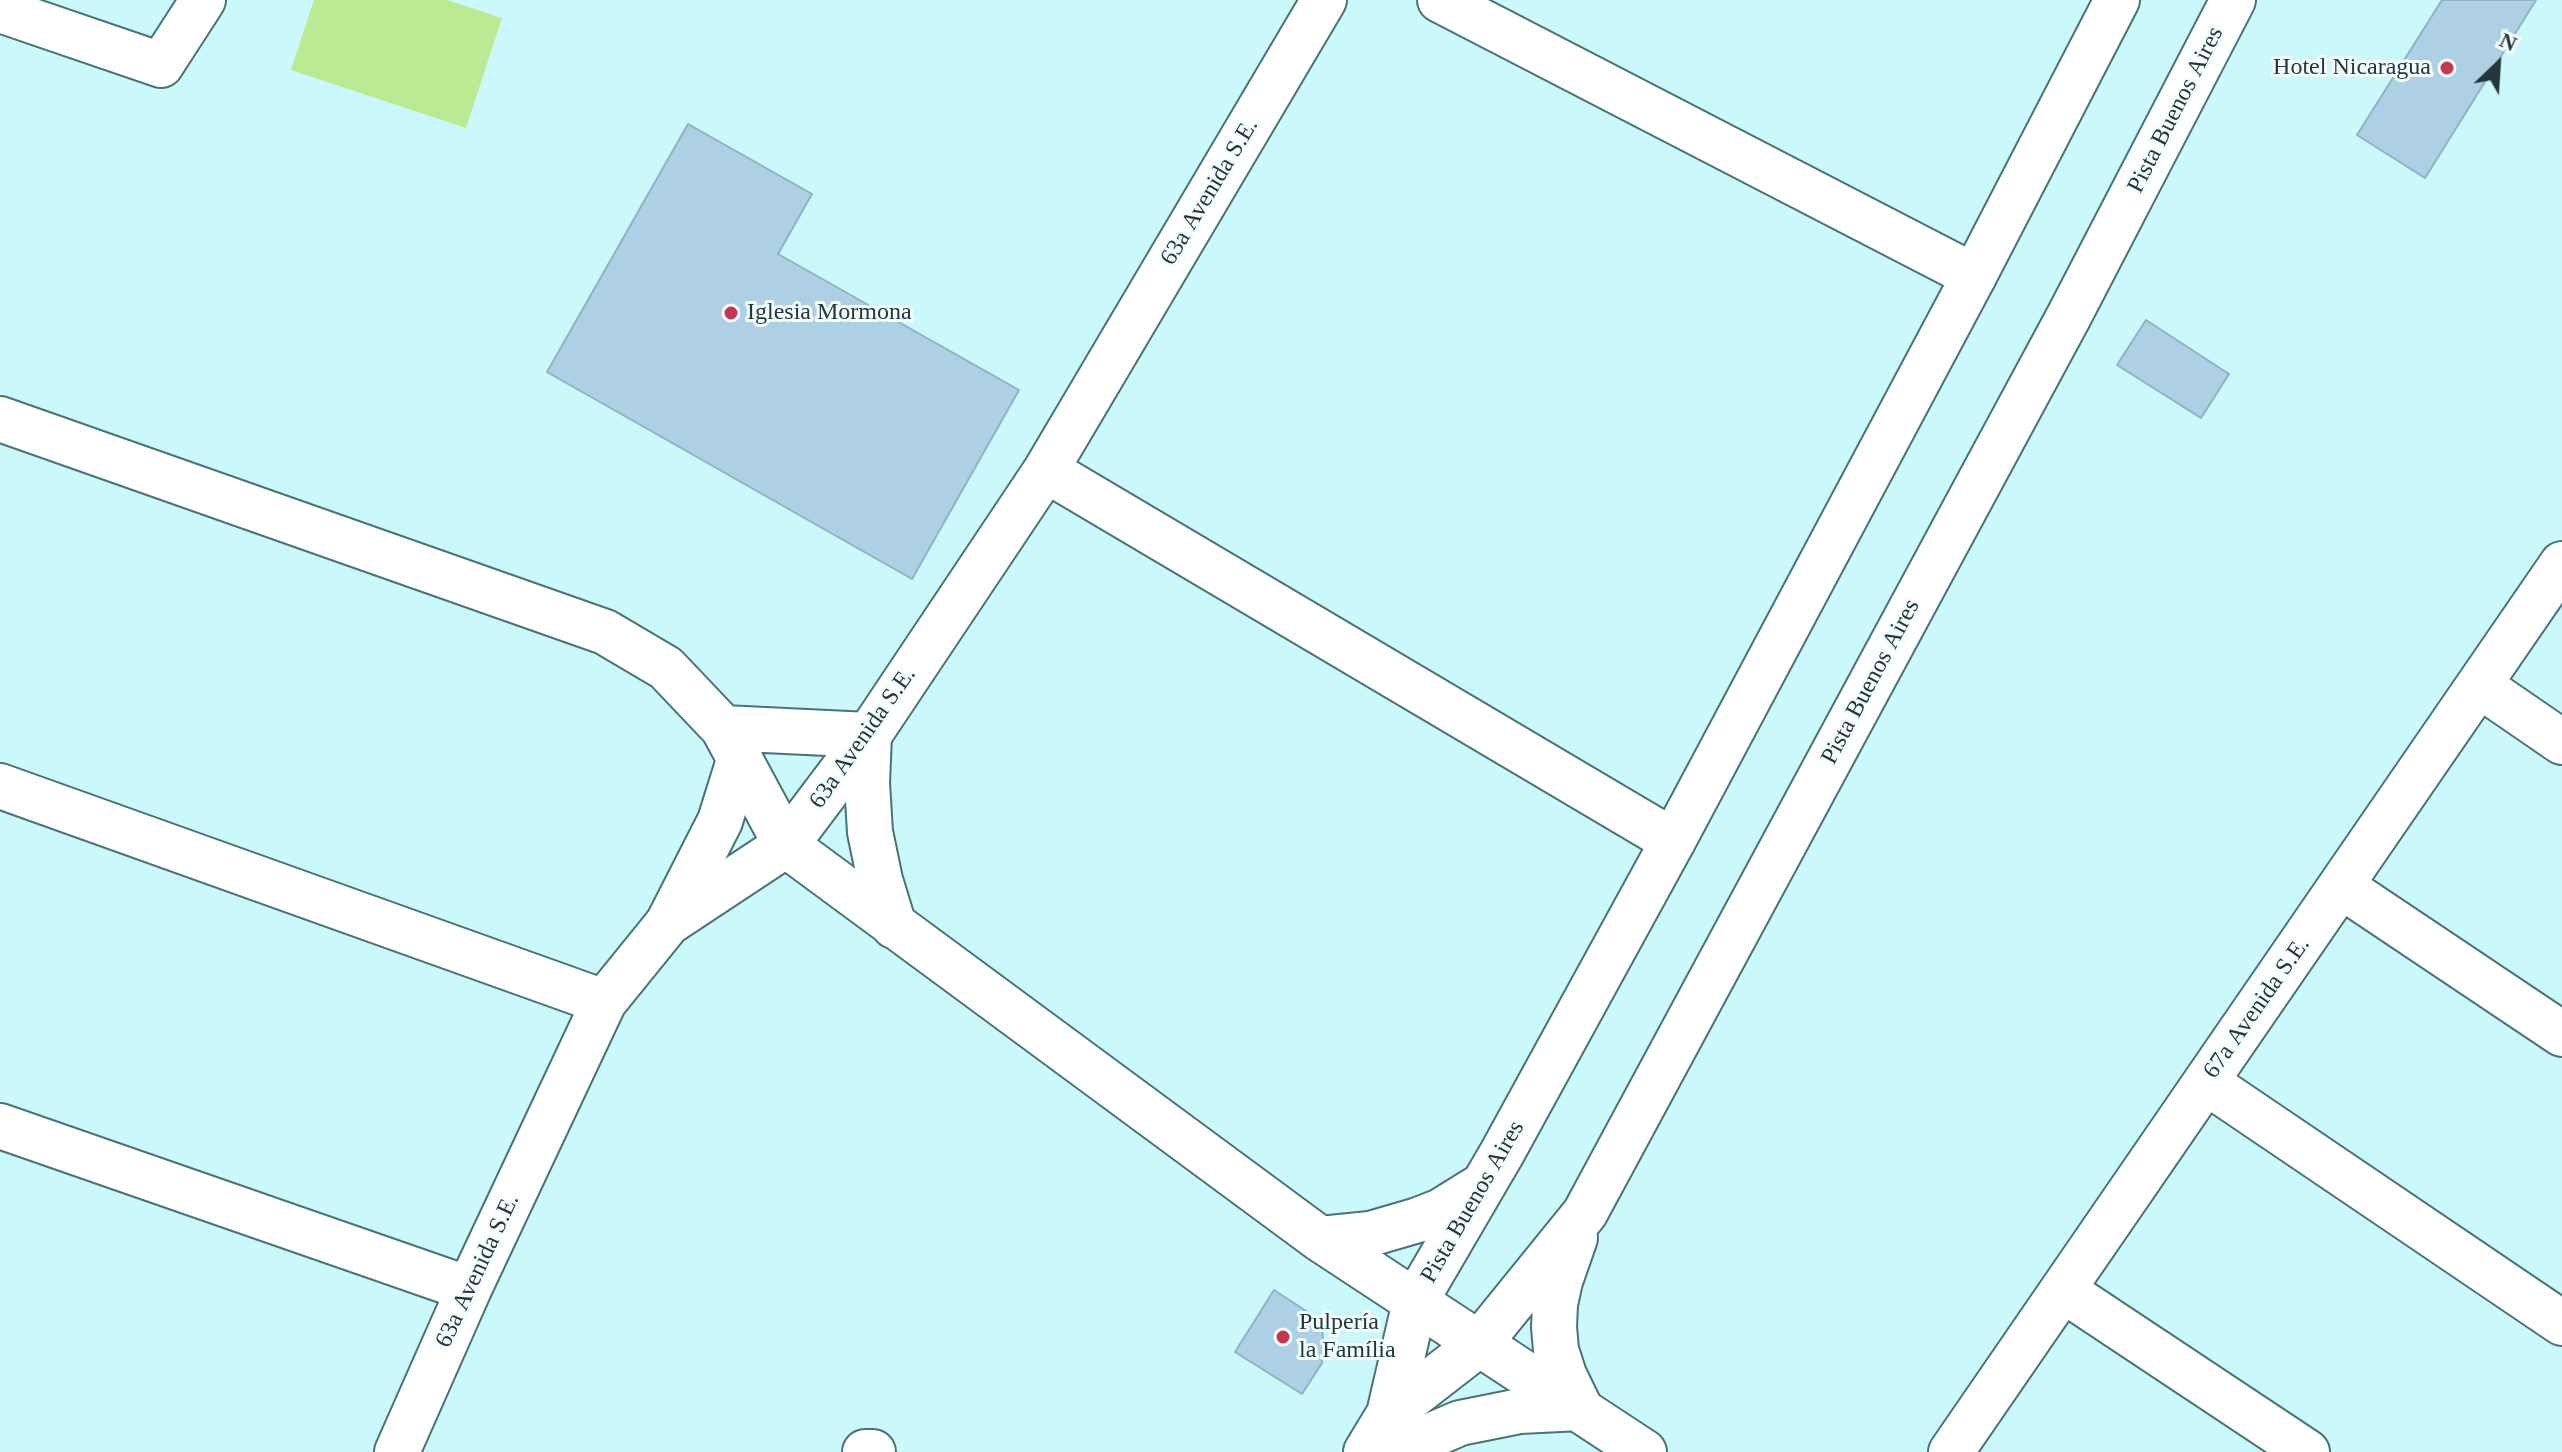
<!DOCTYPE html>
<html>
<head>
<meta charset="utf-8">
<style>
	body { margin:0 }
	#map { position:relative; width:2562px; height:1452px; overflow:hidden; background:#caf8fb; font-family:"Times New Roman",serif }
	canvas { display:block }
	.north { position:absolute; left:2458px; top:24px; width:80px; height:80px; -webkit-text-stroke:6px #f4fdfe; paint-order:stroke; rotate:25deg; font-size:22px; font-weight:700; line-height:32px; text-align:center; color:#253738 }
	.north::after { content:''; display:block; margin:auto; width:28px; height:36px; background:#253738; clip-path:polygon(50% 0,100% 100%,50% 72%,0 100%) }
</style>
</head>
<body>
<div id="map">
<canvas width="2562" height="1452"></canvas>
<div class="north">N</div>
</div>
<script>
const context = document.querySelector('canvas').getContext('2d');
context.lineJoin = 'round';
function fill(path, color) {
  context.fillStyle = color;
  context.fill(path, 'evenodd');
}
function toPath(rows) {
  const path = new Path2D();
  for (const r of rows) {
    path.moveTo(r[0], r[1]);
    for (let i = 2; i < r.length; i += 2) path.lineTo(r[i], r[i + 1]);
  }
  return path;
}
function strokePath(path, color, width, dash) {
  context.strokeStyle = color;
  context.lineWidth = width;
  context.lineCap = dash ? 'butt' : 'round';
  context.setLineDash(dash || []);
  context.stroke(path);
}
function drawText(font, color, halo, rows, align = 'center') {
  context.font = font + ' "Times New Roman",serif';
  context.lineWidth = 6;
  context.setLineDash([]);
  context.textBaseline = 'middle';
  context.strokeStyle = halo;
  context.fillStyle = color;
  for (const [text, x, y, turn = 0] of rows) {
    context.save();
    context.translate(x, y);
    context.rotate((+turn || 0) * Math.PI / 180);
    context.textAlign = isNaN(turn) ? turn : align;
    if (halo) context.strokeText(text, 0, 0);
    context.fillText(text, 0, 0);
    context.restore();
  }
}
const green = toPath([
	[314,0,447,0,502,18,466,128,291,70]
]);
const building = toPath([
	[2442,0,2536,0,2425,178,2357,135,2442,0],
	[688,124,812,194,778,254,1019,390,912,579,547,372,688,124],
	[2146,320,2229,374,2201,418,2117,365,2146,320],
	[1274,1290,1323,1322,1322,1363,1302,1394,1235,1352,1274,1290]
]);
const street = toPath([
	[1440,0,1974,276],
	[0,10,161,65,203,0],
	[1046,470,1673,841],
	[2479,685,2562,742],
	[0,786,604,1002],
	[2341,886,2562,1034],
	[2206,1082,2562,1323],
	[0,1126,469,1289],
	[2063,1290,2307,1452],
	[1389,1414,1478,1345],
	[397,1452,469,1289,604,1002,668,923,786,845,869,735,1046,470,1324,0],
	[865,1452,873,1452],
	[1366,1452,1389,1414,1415,1302],
	[1951,1452,2562,564]
]);
const secondary = toPath([
	[0,419,605,632,666,668,723,728,786,845,1320,1239,1644,1452],
	[723,728,869,735,867,783,870,832,880,880,894,926],
	[668,923,720,821,740,757],
	[1575,1238,1560,1281,1555,1304,1554,1327,1556,1350,1564,1375,1580,1408],
	[1320,1239,1370,1234,1418,1220,1441,1211,1483,1185],
	[1415,1302,1502,1153,1673,841,1974,276,2117,0],
	[1478,1345,1585,1213,2069,316,2233,0],
	[1393,1452,1460,1423,1520,1411,1580,1408]
]);
const markers = [
	[2447,68,8,"#c83751"],
	[731,313,8,"#c83751"],
	[1283,1337,8,"#c83751"]
];
const poiNames = [
	["Hotel Nicaragua",2431,68,"right"],
	["Iglesia Mormona",747,313],
	["Pulpería",1299,1323],
	["la Família",1299,1351]
];
const streetNames = [
	["Pista Buenos Aires",2176,110,-63],
	["63a Avenida S.E.",1210,192,-59],
	["Pista Buenos Aires",1871,682,-62],
	["63a Avenida S.E.",863,738,-55],
	["67a Avenida S.E.",2257,1008,-55],
	["Pista Buenos Aires",1473,1202,-60],
	["63a Avenida S.E.",478,1271,-65]
];
fill(green, '#bce994');
fill(building, '#aed0e5');
strokePath(building, '#90b1c6', 2);
strokePath(street, '#497375', 48);
strokePath(secondary, '#497375', 48);
strokePath(street, '#fff', 44);
strokePath(secondary, '#fff', 44);
for (const [x, y, r, color] of markers) {
  const dot = new Path2D();
  dot.arc(x, y, r, 0, 2 * Math.PI);
  context.fillStyle = color;
  context.fill(dot);
  strokePath(dot, '#f4fdfe', 3);
}
drawText('24px', '#253738', '#f4fdfe', poiNames, 'left');
drawText('24px', '#253738', '#f4fdfe', streetNames);
</script>
</body>
</html>
